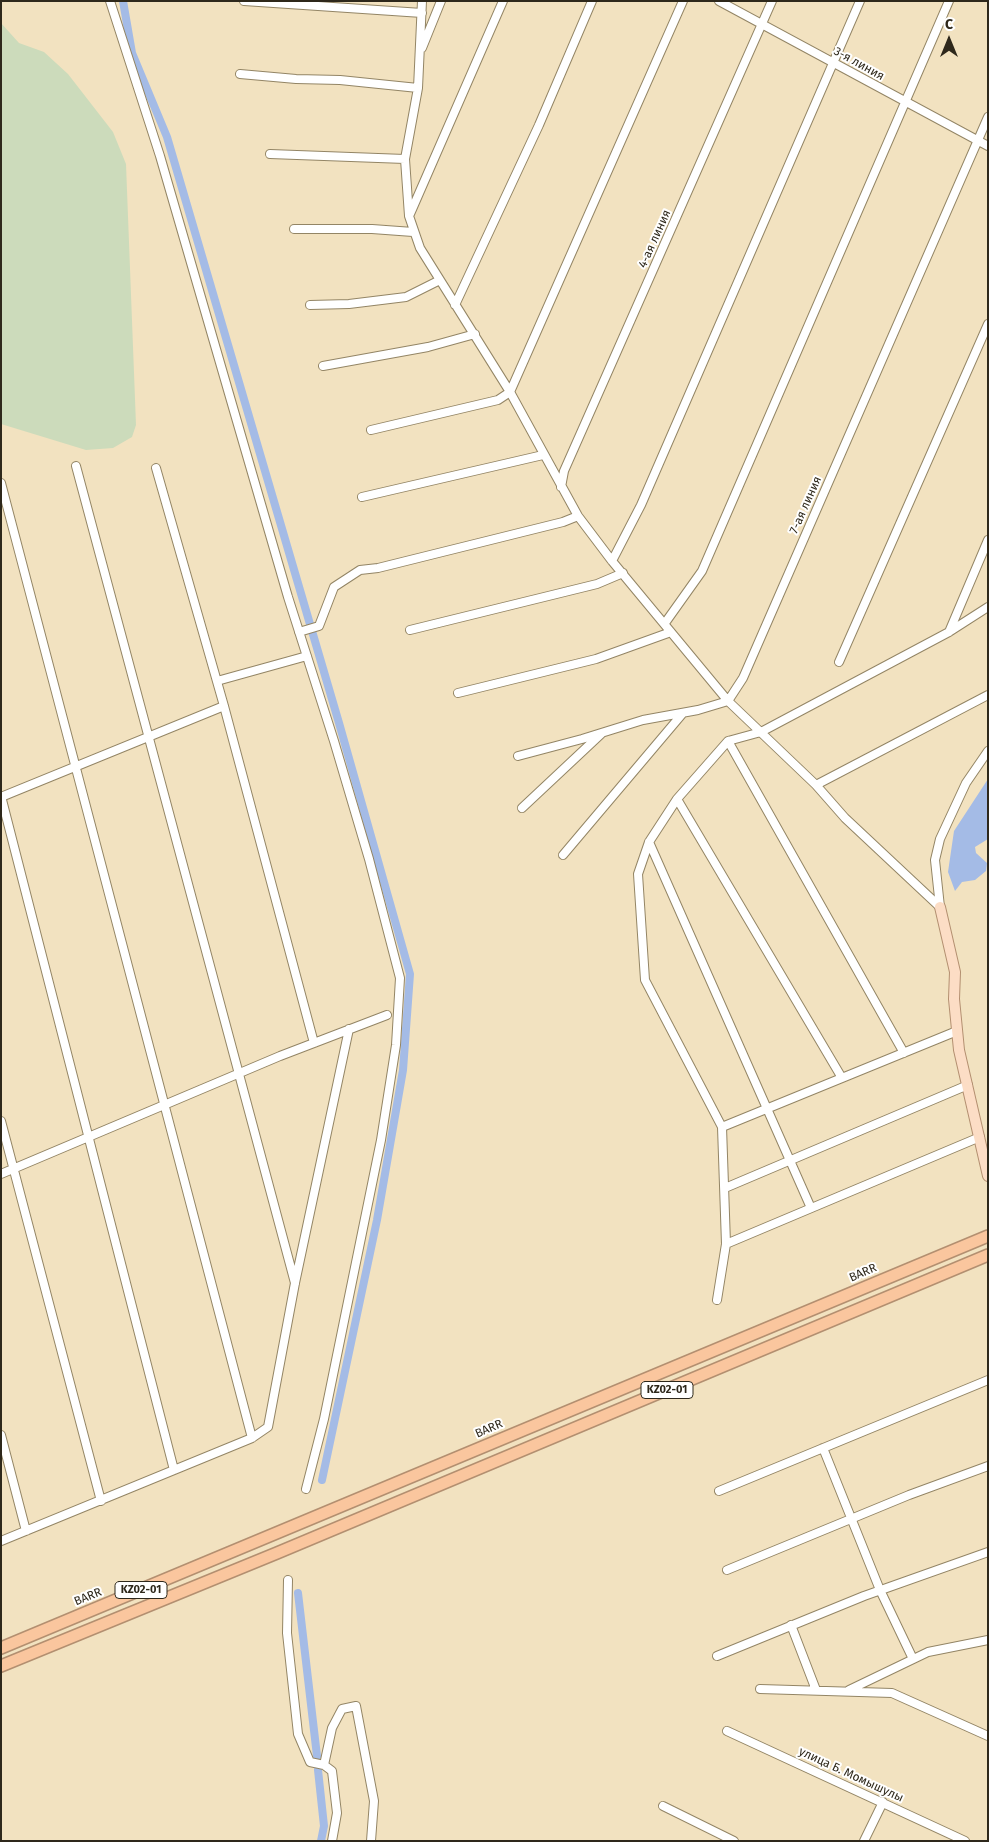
<!DOCTYPE html>
<html>
<head>
<meta charset="utf-8">
<style>
	body { margin:0 }
	#map { position:relative; width:989px; height:1842px; overflow:hidden; background:#f2e2c0; font-family:"Fira Sans",sans-serif }
	canvas { display:block }
	.frame { position:absolute; inset:0; border:2px solid #2e281b; pointer-events:none }
	.north { position:absolute; left:924px; top:15px; width:50px; height:50px; -webkit-text-stroke:4px #fff; paint-order:stroke; rotate:0deg; font-size:14px; font-weight:700; line-height:20px; text-align:center; color:#2e281b }
	.north::after { content:''; display:block; margin:auto; width:18px; height:22px; background:#2e281b; clip-path:polygon(50% 0,100% 100%,50% 72%,0 100%) }
</style>
</head>
<body>
<div id="map">
<canvas width="989" height="1842"></canvas>
<div class="frame"></div>
<div class="north">С</div>
</div>
<script>
const context = document.querySelector('canvas').getContext('2d');
context.lineJoin = 'round';
function fill(path, color) {
  context.fillStyle = color;
  context.fill(path, 'evenodd');
}
function toPath(rows) {
  const path = new Path2D();
  for (const r of rows) {
    path.moveTo(r[0], r[1]);
    for (let i = 2; i < r.length; i += 2) path.lineTo(r[i], r[i + 1]);
  }
  return path;
}
function strokePath(path, color, width, dash) {
  context.strokeStyle = color;
  context.lineWidth = width;
  context.lineCap = dash ? 'butt' : 'round';
  context.setLineDash(dash || []);
  context.stroke(path);
}
function drawText(font, color, halo, rows, align = 'center') {
  context.font = font + ' "Fira Sans",sans-serif';
  context.lineWidth = 4;
  context.setLineDash([]);
  context.textBaseline = 'middle';
  context.strokeStyle = halo;
  context.fillStyle = color;
  for (const [text, x, y, turn = 0] of rows) {
    context.save();
    context.translate(x, y);
    context.rotate((+turn || 0) * Math.PI / 180);
    context.textAlign = isNaN(turn) ? turn : align;
    if (halo) context.strokeText(text, 0, 0);
    context.fillText(text, 0, 0);
    context.restore();
  }
}
const green = toPath([
	[1,23,19,43,44,52,68,74,113,132,126,164,136,425,132,437,113,448,86,450,1,424]
]);
const water = toPath([
	[988,779,988,839,975,847,976,853,987,863,986,871,975,880,962,882,955,891,948,872,954,831]
]);
const canal = toPath([
	[123,1,132,53,167,137,339,723,410,974,403,1070,377,1220,322,1480],
	[298,1593,317,1756],
	[318,1770,324,1826,321,1841]
]);
const minor = toPath([
	[110,1,160,156,288,597,334,741,369,859,400,978,396,1045,381,1140,324,1419,306,1489],
	[244,1,422,13],
	[422,1,418,88,405,159,409,216,420,248,510,392,578,516,612,561,728,701,816,785,845,818,940,907],
	[719,1,988,146],
	[422,48,441,1],
	[240,74,296,79,340,80,418,88],
	[270,154,405,159],
	[410,214,503,1],
	[294,229,372,229,413,232],
	[310,305,349,304,406,297,440,280],
	[455,305,539,125,592,1],
	[323,366,428,347,475,334],
	[371,430,498,400,510,392,683,1],
	[76,466,295,1283],
	[156,468,224,706,314,1043],
	[1,483,252,1438],
	[561,487,564,471,772,1],
	[362,497,543,455],
	[612,561,641,505,860,1],
	[665,623,702,571,949,1],
	[410,630,597,584,623,573],
	[299,632,319,626,334,587,360,570,378,568,563,522,578,516],
	[949,632,988,540],
	[839,662,988,324],
	[217,681,307,656],
	[458,693,596,659,671,632],
	[728,741,904,1053],
	[518,756,582,739,643,720,698,710,728,701,743,678,988,117],
	[816,785,988,695],
	[1,796,174,1470],
	[1,797,224,706],
	[677,799,842,1078],
	[522,808,602,733],
	[649,842,811,1208],
	[563,855,683,713],
	[940,907,935,860,940,839,966,783,988,751],
	[1,1121,101,1501],
	[722,1127,957,1031],
	[1,1174,280,1056,387,1015],
	[725,1188,968,1085],
	[726,1244,980,1137],
	[717,1300,726,1244,722,1127,645,980,638,874,649,842,677,799,728,741,761,732,949,632,988,607],
	[1,1435,26,1531],
	[823,1448,880,1590,913,1659],
	[719,1491,988,1380],
	[1,1541,252,1438,268,1427,295,1283,349,1029],
	[727,1570,909,1495,988,1466],
	[288,1580,287,1633,298,1734,310,1762,324,1765,332,1771,337,1813,332,1841],
	[791,1625,816,1690],
	[717,1656,864,1596,988,1552],
	[760,1689,892,1693,988,1736],
	[849,1690,928,1652,988,1640],
	[727,1731,965,1841],
	[324,1765,332,1728,342,1709,356,1706,374,1801,371,1841],
	[663,1806,734,1841],
	[864,1841,883,1802]
]);
const major = toPath([
	[940,907,955,972,954,999,959,1050,988,1176]
]);
const highway = toPath([
	[1,1648,988,1236],
	[1,1666,277,1553,988,1255]
]);
const shields = [
	[667,1390,52],
	[141,1590,52]
];
const shieldNames = [
	["KZ02-01",667,1390],
	["KZ02-01",141,1590]
];
const streetNames = [
	["3-я линия",859,64,29],
	["4-ая линия",655,239,-66],
	["7-ая линия",806,505,-66],
	["BARR",863,1273,-23],
	["BARR",489,1429,-23],
	["BARR",88,1597,-22],
	["улица Б. Момышулы",851,1775,25]
];
fill(green, '#ccdbbb');
fill(water, '#a4bbe6');
strokePath(canal, '#a4bbe6', 8);
strokePath(minor, '#938565', 10);
strokePath(major, '#b38f70', 12);
strokePath(highway, '#b38f70', 14);
strokePath(minor, '#fff', 8);
strokePath(major, '#fcddc5', 10);
strokePath(highway, '#fac69e', 11);
for (const [x, y, w] of shields) {
  const box = new Path2D();
  box.roundRect(x - w / 2, y - 8.5, w, 17, 4);
  context.fillStyle = '#fff';
  context.fill(box);
  strokePath(box, '#2e281b', 1);
}
drawText('bold 11px', '#2e281b', null, shieldNames);
drawText('12px', '#2e281b', '#fff', streetNames);
</script>
</body>
</html>
